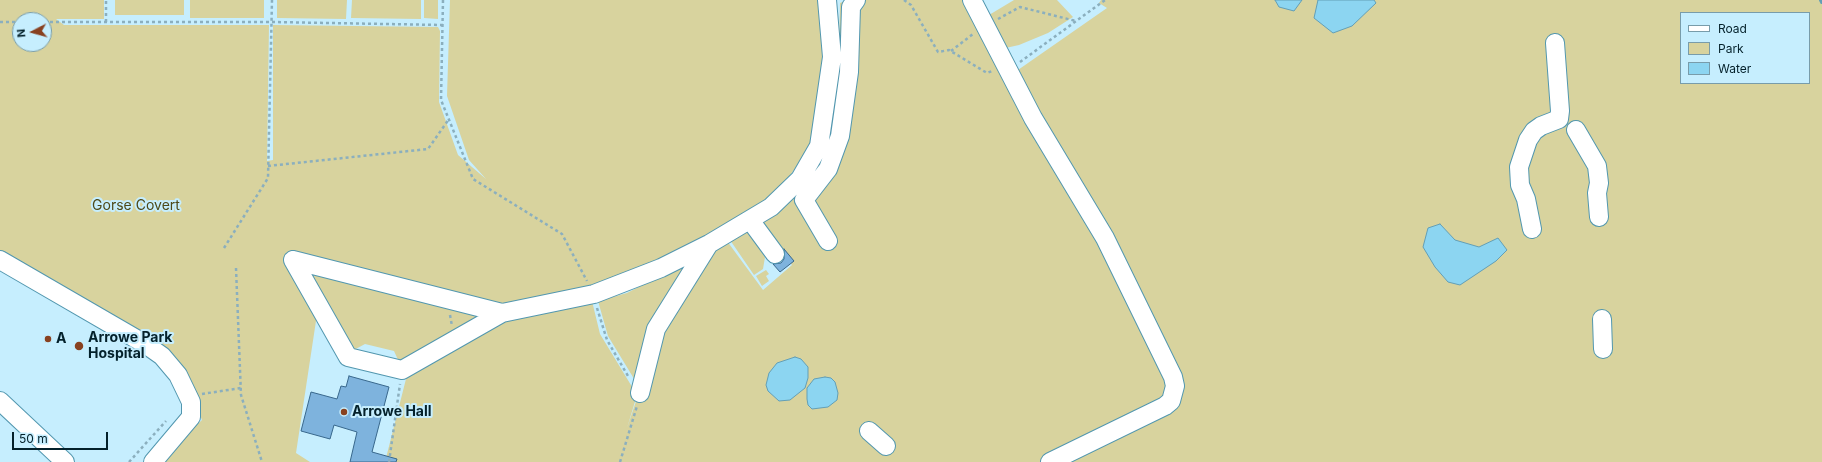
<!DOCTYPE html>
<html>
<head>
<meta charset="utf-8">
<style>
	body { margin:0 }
	#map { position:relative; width:1822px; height:462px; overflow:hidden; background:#c6eefe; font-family:Inter,sans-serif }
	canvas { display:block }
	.legend { position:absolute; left:1680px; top:12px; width:130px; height:72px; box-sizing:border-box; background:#c6eefe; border:1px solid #789caa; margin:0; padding:5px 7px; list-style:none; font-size:12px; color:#04212b }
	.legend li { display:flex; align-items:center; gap:8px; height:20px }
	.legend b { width:20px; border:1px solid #789caa }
	.north { position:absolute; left:12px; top:12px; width:40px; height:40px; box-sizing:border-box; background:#c6eefe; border:1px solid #789caa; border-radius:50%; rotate:264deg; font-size:11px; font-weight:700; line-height:16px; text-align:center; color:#04212b }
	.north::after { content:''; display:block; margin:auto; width:14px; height:18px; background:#884120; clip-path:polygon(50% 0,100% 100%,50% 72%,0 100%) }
	.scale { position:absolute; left:12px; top:432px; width:96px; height:18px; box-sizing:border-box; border:2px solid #04212b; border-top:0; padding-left:5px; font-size:12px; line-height:14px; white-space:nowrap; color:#04212b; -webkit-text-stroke:3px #c6eefe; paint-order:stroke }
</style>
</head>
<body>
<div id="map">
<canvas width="1822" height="462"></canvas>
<ul class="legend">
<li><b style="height:5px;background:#fff"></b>Road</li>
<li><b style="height:11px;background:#d8d39e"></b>Park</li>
<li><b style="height:11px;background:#8cd5f1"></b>Water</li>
</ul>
<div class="north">N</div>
<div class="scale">50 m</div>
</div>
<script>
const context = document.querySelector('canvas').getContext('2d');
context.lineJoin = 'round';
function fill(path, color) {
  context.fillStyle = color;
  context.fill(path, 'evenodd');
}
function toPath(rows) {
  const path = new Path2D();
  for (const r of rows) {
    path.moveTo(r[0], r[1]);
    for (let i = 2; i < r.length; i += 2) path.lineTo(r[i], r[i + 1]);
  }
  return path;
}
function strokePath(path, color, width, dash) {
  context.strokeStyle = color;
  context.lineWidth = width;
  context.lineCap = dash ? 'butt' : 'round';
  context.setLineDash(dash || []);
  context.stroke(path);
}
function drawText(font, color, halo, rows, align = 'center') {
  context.font = font + ' Inter,sans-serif';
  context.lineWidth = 4;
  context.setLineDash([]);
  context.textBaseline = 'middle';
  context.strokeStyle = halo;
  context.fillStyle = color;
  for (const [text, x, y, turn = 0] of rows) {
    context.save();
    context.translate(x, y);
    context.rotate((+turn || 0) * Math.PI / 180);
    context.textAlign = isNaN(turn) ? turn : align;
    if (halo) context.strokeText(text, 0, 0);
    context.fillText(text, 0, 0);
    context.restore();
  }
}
const green = toPath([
	[0,0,104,0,104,19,56,19,64,25,269,25,267,161,273,160,273,25,438,27,440,31,439,102,458,155,486,179,469,160,447,96,450,0,821,0,827,54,813,144,774,197,637,275,537,300,400,364,394,351,365,344,352,351,319,301,296,453,310,462,157,462,202,420,178,361,0,256],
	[20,20,44,20,44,44,20,44],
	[115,0,184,0,184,15,115,15],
	[190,0,264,0,264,18,190,18],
	[277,0,347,0,346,19,277,18],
	[352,0,421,0,421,19,351,18],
	[424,0,438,0,438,19,424,18],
	[847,0,967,0,1005,79,1107,8,1099,3,1101,0,1822,0,1822,462,385,462,407,375,485,328,541,311,592,301,600,334,637,395,627,428,657,339,709,251,727,241,763,290,792,265,759,221,803,186,839,56,840,3],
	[1681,13,1809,13,1809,83,1681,83],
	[1014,0,1057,0,1073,17,1048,33,1019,45,1001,49,989,15],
	[747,229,761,246,761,251,765,257,763,269,754,275,730,240],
	[699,256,639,387,608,336,598,301,627,293],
	[766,270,769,274,766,276,769,281,762,286,756,276]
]);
const water = toPath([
	[1275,0,1302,0,1294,11,1279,7,1275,0],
	[1318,0,1374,0,1376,3,1352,26,1333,33,1314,18,1318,0],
	[1440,224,1455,240,1479,247,1498,238,1507,250,1496,261,1460,285,1448,282,1435,267,1423,247,1428,228,1440,224],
	[795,357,801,359,808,367,808,378,805,388,790,400,779,401,768,391,766,385,769,373,777,363,795,357],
	[825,377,831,378,835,382,838,393,837,400,828,407,812,409,808,405,807,399,807,388,814,379,825,377]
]);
const stream = toPath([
	[1821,0,1822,2]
]);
const building = toPath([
	[784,249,794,261,780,272,773,264,781,263,784,259,784,249],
	[349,376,389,387,372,452,397,459,396,462,350,462,357,432,334,425,330,439,301,431,311,392,337,399,341,386,346,387,349,376]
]);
const path = toPath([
	[443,0,441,100,473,179,562,234,587,281],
	[904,0,911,5,938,52,949,50,987,73,992,71],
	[998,19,1020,7,1076,21],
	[0,22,20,22],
	[44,22,272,22,443,25],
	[106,22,106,0],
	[951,51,973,34],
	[1020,62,1105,0],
	[268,166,428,149,449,119],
	[224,248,268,178,272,0],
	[236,268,241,395,262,462],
	[597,308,607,340,628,376],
	[450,315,452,326],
	[202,394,241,388],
	[129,462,166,421],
	[389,462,400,384],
	[620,462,637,406]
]);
const minor = toPath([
	[972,0,1033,118,1105,238,1173,377,1175,386,1171,401,1165,406,1050,462],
	[1576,130,1597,166,1599,183,1597,193,1599,217],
	[750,220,775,254],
	[1532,229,1526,199,1520,185,1519,167,1528,140,1534,131,1541,126,1559,119,1560,111,1555,43],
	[828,241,804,200,828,169,840,136,849,72,851,7,856,0],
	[0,260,145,344,162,356,178,375,191,402,191,417,153,462],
	[293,260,348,357,402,370,502,313,594,294,661,268,709,244,771,207,800,179,819,146,832,57,827,0],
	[293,260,502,313],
	[1602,319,1603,349],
	[640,393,656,329,709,244],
	[0,401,65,462],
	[869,431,886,446]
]);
const markers = [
	[48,339,4,"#884120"],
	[79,346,5,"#884120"],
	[344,412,4,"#884120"]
];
const parkNames = [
	["Gorse Covert",136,206]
];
const poiNames = [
	["Arrowe Park",88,338],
	["Hospital",88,354],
	["A",56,339],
	["Arrowe Hall",352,412]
];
fill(green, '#d8d39e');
fill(water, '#8cd5f1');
strokePath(water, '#639fb6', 1);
strokePath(stream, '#639fb6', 4);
fill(building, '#7eb3dd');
strokePath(building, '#38678c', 1);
strokePath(minor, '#5297af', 20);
strokePath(path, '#8bafbe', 2.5, [3, 3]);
strokePath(minor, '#fff', 18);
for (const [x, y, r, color] of markers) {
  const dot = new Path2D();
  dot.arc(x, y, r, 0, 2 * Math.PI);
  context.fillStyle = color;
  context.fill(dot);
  strokePath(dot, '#c6eefe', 1.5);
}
drawText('14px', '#4e4918', '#c6eefe', parkNames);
drawText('bold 14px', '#04212b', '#c6eefe', poiNames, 'left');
</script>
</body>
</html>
